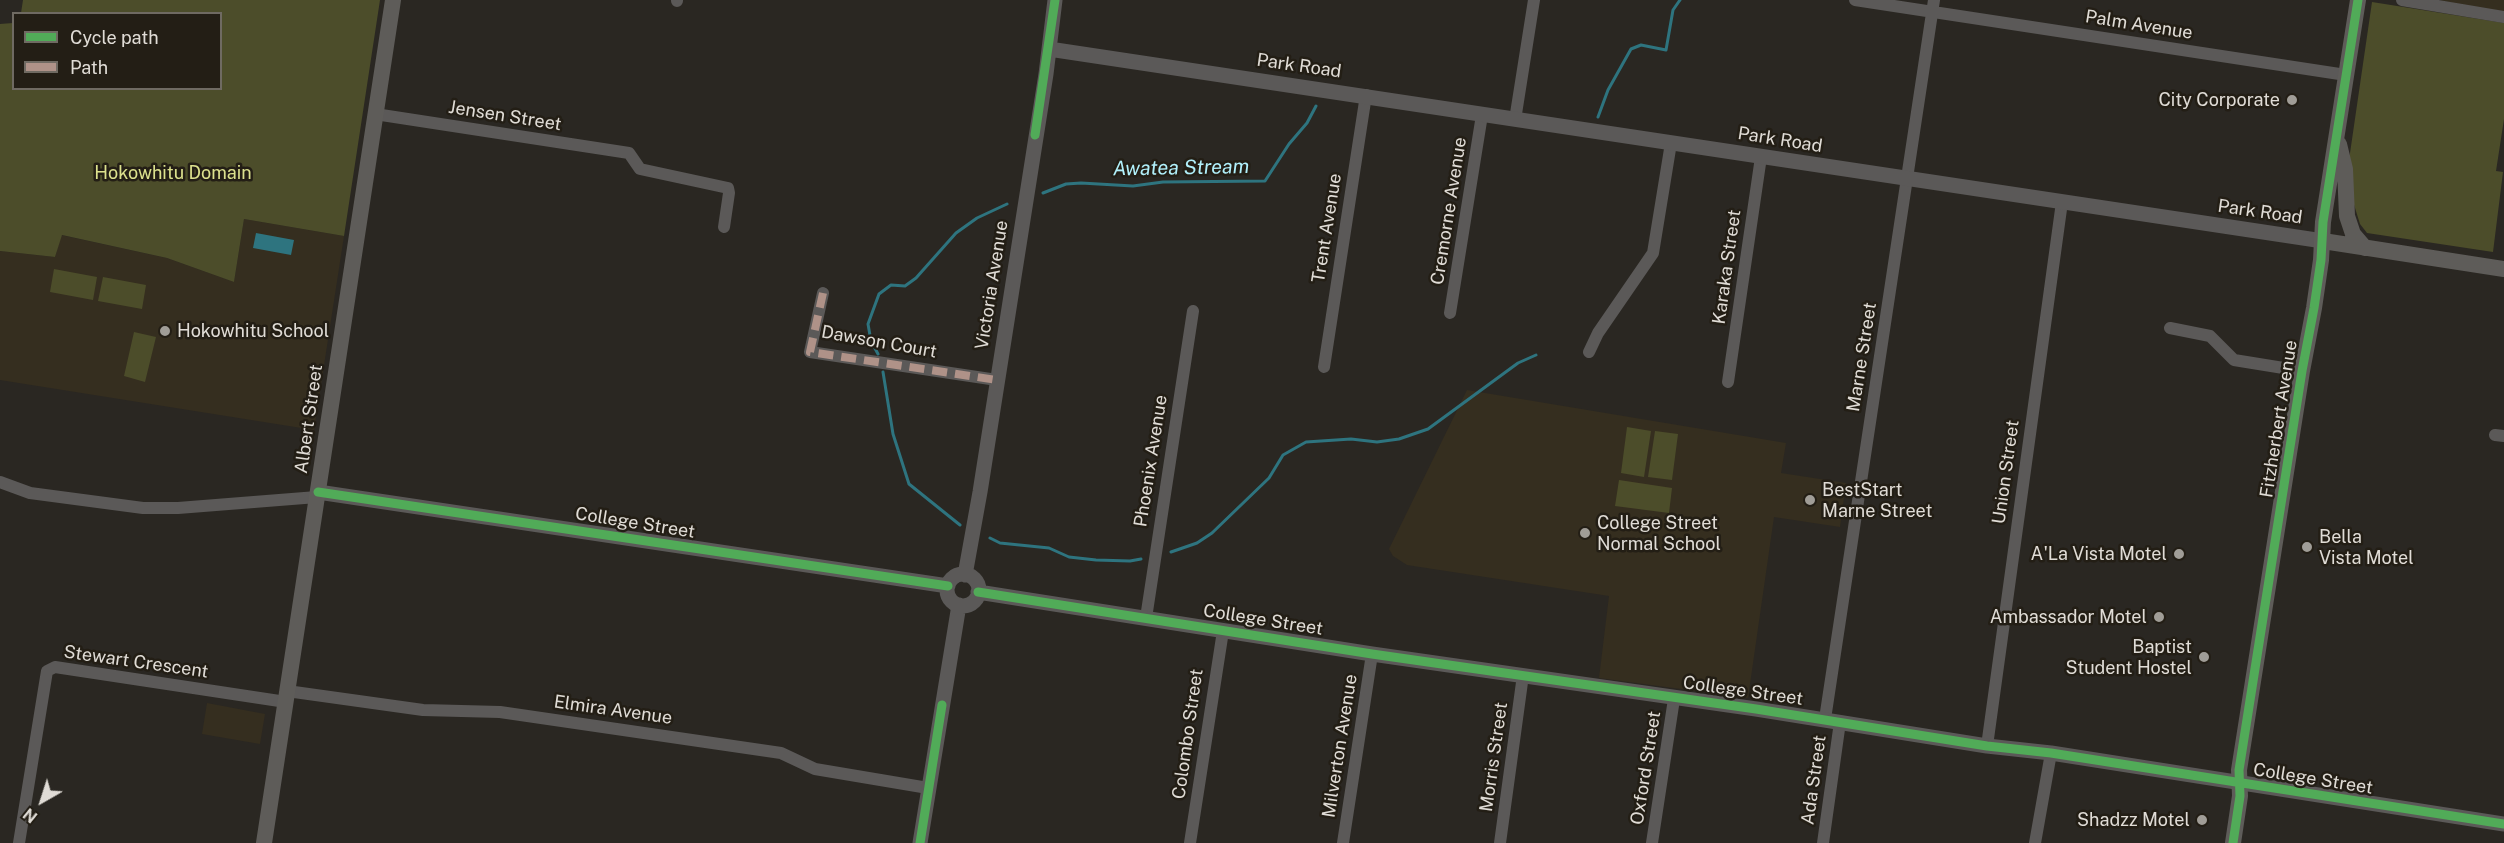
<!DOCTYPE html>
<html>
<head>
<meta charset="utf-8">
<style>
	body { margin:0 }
	#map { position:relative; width:2504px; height:843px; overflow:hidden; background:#2a2722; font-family:"Public Sans",sans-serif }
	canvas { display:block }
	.legend { position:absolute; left:12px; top:12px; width:210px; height:78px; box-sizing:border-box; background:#231e15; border:2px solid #6f6a62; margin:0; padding:8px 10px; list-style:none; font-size:18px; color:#e0dcd6 }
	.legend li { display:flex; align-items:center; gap:12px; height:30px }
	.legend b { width:30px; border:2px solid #6f6a62 }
	.north { position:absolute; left:12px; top:771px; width:60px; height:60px; -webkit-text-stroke:4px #231e15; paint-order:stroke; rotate:219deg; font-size:16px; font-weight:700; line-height:24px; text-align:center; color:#e0dcd6 }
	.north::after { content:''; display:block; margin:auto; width:21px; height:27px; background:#e0dcd6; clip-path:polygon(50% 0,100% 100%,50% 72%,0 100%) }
</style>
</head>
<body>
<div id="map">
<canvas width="2504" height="843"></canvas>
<ul class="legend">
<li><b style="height:8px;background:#51ab58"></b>Cycle path</li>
<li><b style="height:8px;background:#af9288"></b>Path</li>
</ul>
<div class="north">N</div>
</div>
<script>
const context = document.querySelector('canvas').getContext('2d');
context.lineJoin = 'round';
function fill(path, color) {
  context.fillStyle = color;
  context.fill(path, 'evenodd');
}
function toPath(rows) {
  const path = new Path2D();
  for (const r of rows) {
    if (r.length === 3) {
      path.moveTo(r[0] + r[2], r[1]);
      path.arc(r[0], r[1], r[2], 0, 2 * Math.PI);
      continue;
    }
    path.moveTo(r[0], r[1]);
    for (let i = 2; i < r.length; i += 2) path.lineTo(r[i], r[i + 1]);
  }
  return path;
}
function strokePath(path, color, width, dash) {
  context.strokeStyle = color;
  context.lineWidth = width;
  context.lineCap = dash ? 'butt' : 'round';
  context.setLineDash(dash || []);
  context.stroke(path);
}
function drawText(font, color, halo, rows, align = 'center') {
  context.font = font + ' "Public Sans",sans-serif';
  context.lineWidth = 5;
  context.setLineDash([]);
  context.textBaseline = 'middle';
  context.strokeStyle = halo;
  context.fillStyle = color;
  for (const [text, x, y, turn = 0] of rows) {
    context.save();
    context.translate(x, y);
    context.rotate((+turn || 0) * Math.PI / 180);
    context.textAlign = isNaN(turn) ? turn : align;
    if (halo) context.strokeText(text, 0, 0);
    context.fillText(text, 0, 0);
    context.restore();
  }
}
const built = toPath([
	[2439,0,2504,0,2504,14],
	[244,219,344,236,314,430,0,380,0,251,55,257,61,235,167,258,234,282],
	[1467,390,1786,443,1781,473,1846,483,1840,527,1774,517,1748,698,1599,678,1609,596,1407,565,1393,556,1389,549],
	[207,703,265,714,260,744,202,734]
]);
const green = toPath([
	[23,0,380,0,344,236,244,219,234,282,167,258,62,235,55,257,0,251,0,24,13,23,14,88,220,88,220,14,21,13],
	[2372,2,2504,23,2504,119,2496,171,2503,172,2493,252,2367,233,2360,224,2351,195,2349,160],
	[54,269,97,277,93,300,50,292],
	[103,277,146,285,142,309,98,301],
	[134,332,156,337,145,382,124,376],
	[1627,427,1651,431,1644,477,1621,473],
	[1655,431,1678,434,1672,480,1648,477],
	[1619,480,1672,488,1669,513,1615,506]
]);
const water = toPath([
	[256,233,294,240,291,255,253,248]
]);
const stream = toPath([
	[1598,117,1608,90,1631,49,1641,45,1666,50,1673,10,1680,0],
	[1043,193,1066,184,1081,183,1133,186,1163,182,1265,181,1289,144,1307,123,1316,106],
	[878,354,871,341,868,324,879,294,891,285,905,286,916,278,956,233,977,218,1007,204],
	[883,372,893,434,909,484,960,525],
	[990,538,1000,543,1049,548,1069,557,1096,560,1130,561,1141,559],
	[1171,552,1197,543,1212,533,1269,478,1283,455,1306,442,1351,439,1377,442,1399,439,1428,429,1518,363,1536,355]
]);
const minor = toPath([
	[677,0,677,1],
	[1855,0,2346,75],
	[2402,0,2504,17],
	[375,114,629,153,640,169,728,188,729,193,724,227],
	[1515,120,1534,0],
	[823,293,810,352,997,380],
	[1450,313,1482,115],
	[2170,328,2210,336,2234,360,2302,371],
	[1589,352,1598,333,1653,253,1671,143],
	[1324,367,1366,95],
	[1728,382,1761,157],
	[2495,435,2504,436],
	[0,482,30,493,143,508,178,508,317,497],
	[1146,618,1193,311],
	[287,691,423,710,500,712,781,753,815,769,928,788],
	[1825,719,1934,0],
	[1987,746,2062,202],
	[19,843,47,671,55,667,286,702],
	[1190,843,1223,631],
	[1343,843,1372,654],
	[1500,843,1523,675],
	[1652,843,1674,699],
	[1823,843,1840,722],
	[2035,843,2051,753]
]);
const tertiary = toPath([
	[1049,49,2323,241],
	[318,492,948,586],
	[963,590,16],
	[965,575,980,492,1046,74,1055,0],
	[978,592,1372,654,1756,709,1987,746,2051,753,2504,824],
	[920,843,959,605]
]);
const secondary = toPath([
	[2339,144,2345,169,2347,216,2353,234,2365,248],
	[2323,241,2504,269],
	[264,843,393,0],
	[2233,843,2240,796,2239,770,2302,371,2314,308,2321,260,2323,222,2358,0]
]);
const quiet = toPath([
	[823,293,810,352,997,380]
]);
const cycleway = toPath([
	[1035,135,1055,0],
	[318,492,948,586],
	[978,592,1372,654,1756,709,1987,746,2051,753,2504,824],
	[920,843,942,705],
	[2233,843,2240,796,2239,770,2302,371,2314,308,2321,260,2323,222,2358,0]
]);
const markers = [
	[2292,100,6,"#a09d97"],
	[165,331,6,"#a09d97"],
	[1810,500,6,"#a09d97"],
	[1585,533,6,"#a09d97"],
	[2307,547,6,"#a09d97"],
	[2179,554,6,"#a09d97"],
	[2159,617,6,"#a09d97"],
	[2204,657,6,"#a09d97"],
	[2202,820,6,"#a09d97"]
];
const streetNames = [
	["Palm Avenue",2139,25,9],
	["Park Road",1299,66,8],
	["Jensen Street",505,116,9],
	["Park Road",1780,140,9],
	["Cremorne Avenue",1449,211,-81],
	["Park Road",2260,212,8],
	["Trent Avenue",1327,228,-81],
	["Karaka Street",1727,267,-82],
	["Victoria Avenue",992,285,-81],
	["Dawson Court",879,342,10],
	["Marne Street",1862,357,-81],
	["Albert Street",309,419,-82],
	["Fitzherbert Avenue",2279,419,-81],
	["Phoenix Avenue",1151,461,-81],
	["Union Street",2006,472,-82],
	["College Street",635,523,9],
	["College Street",1263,620,9],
	["Stewart Crescent",136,662,8],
	["College Street",1743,691,8],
	["Elmira Avenue",613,710,8],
	["Colombo Street",1188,734,-82],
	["Milverton Avenue",1340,746,-81],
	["Morris Street",1494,757,-82],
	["Oxford Street",1646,768,-81],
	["College Street",2313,779,9],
	["Ada Street",1814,780,-82]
];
const poiNames = [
	["City Corporate",2280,100],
	["Hokowhitu School",177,331,"left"],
	["BestStart",1822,490,"left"],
	["Marne Street",1822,511,"left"],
	["College Street",1597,523,"left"],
	["Normal School",1597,544,"left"],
	["Bella",2319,537,"left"],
	["Vista Motel",2319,558,"left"],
	["A'La Vista Motel",2167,554],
	["Ambassador Motel",2147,617],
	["Baptist",2192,647],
	["Student Hostel",2192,668],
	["Shadzz Motel",2190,820]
];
const parkNames = [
	["Hokowhitu Domain",173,173]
];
const waterNames = [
	["Awatea Stream",1181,168,-1]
];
fill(built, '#352e1f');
fill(green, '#4c4d2a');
fill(water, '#2e747f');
strokePath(stream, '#2e747f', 3);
strokePath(minor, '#5b5958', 12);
strokePath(tertiary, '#5b5958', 15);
strokePath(secondary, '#5e5c59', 16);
strokePath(quiet, '#af9288', 8, [15, 8]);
strokePath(cycleway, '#51ab58', 9);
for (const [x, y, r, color] of markers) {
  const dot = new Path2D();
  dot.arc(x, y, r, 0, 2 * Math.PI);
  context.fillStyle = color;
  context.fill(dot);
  strokePath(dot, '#231e15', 2);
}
drawText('18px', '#e0dcd6', '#231e15', streetNames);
drawText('18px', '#e0dcd6', '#231e15', poiNames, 'right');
drawText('18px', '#dce18d', '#231e15', parkNames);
drawText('italic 20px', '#b1f0fb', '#231e15', waterNames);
</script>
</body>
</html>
